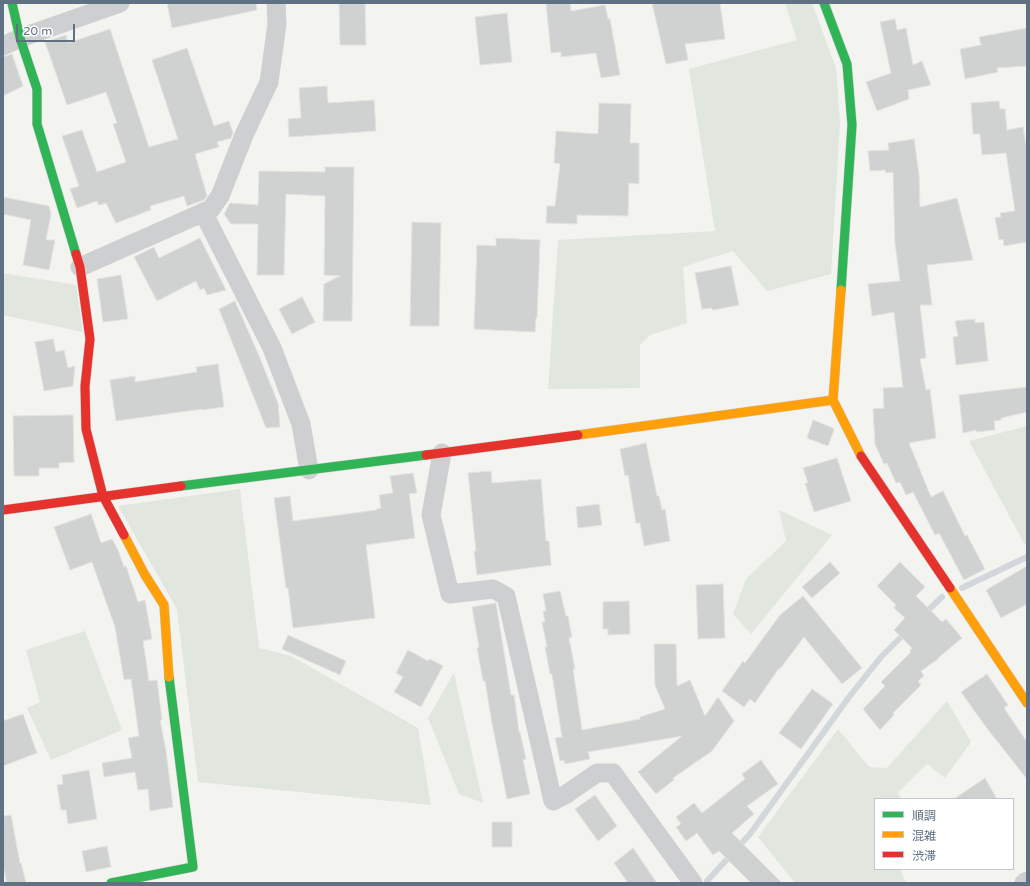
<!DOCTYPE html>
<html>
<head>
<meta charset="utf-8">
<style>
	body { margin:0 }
	#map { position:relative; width:1030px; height:886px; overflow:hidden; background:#f3f3f0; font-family:"Varela Round","Noto Sans JP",sans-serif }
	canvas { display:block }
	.frame { position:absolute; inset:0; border:4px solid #607183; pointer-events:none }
	.legend { position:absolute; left:874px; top:798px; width:140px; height:72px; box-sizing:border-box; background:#fff; border:1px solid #bfc6cd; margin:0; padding:5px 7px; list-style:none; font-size:12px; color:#607183 }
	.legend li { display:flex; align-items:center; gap:8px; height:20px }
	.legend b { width:20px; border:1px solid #bfc6cd }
	.scale { position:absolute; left:16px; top:24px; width:59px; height:18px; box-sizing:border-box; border:2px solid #607183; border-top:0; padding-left:5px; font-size:12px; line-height:14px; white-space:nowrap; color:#607183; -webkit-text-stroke:3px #fff; paint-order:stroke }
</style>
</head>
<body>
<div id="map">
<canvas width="1030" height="886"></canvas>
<div class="frame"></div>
<ul class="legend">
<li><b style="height:5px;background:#30b455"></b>順調</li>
<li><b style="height:5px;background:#ff9f0a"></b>混雑</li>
<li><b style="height:5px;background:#e5322d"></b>渋滞</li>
</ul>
<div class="scale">20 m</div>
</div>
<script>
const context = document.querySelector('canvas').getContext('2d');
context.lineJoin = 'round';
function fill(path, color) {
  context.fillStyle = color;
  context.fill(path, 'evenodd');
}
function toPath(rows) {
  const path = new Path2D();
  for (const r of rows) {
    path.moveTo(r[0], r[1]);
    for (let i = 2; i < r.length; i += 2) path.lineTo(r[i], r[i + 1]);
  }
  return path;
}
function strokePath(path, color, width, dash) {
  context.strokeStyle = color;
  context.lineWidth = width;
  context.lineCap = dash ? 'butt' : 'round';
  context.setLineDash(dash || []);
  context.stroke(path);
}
const green = toPath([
	[785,3,812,3,836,68,840,122,831,274,767,291,733,251,683,267,687,323,650,335,640,345,640,388,548,389,558,240,715,231,689,69,797,40],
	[3,273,76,285,83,332,3,315],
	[1027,426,1027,545,1025,545,969,441],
	[240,489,259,648,291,656,418,728,431,805,198,782,177,609,118,506],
	[779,510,832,535,751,634,733,614,746,579,786,541],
	[85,631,122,730,51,760,27,708,40,702,26,650],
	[454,673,483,803,459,794,428,718],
	[947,701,971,742,945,778,927,764,898,793,901,799,875,799,875,869,900,869,906,883,795,883,758,837,838,729,869,767,887,768]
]);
const stream = toPath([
	[962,588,1027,557],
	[924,614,942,597],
	[707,881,750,834,849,697,881,657,906,632]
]);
const building = toPath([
	[167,3,256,3,257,10,172,28,167,3],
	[339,3,365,3,366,45,340,45,339,3],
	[546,3,570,3,571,11,605,5,608,19,610,19,620,75,601,78,596,53,561,57,561,52,551,53,546,3],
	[652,3,720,3,725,39,685,44,688,60,666,64,652,3],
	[507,13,512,62,480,65,475,17,507,13],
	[895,19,897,30,906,28,913,65,922,61,931,85,908,90,909,99,877,111,866,82,891,73,880,22,895,19],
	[1027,28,1027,66,997,68,998,72,965,79,960,49,981,45,979,37,1027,28],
	[110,29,149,147,178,139,152,60,187,48,214,126,229,121,233,133,231,138,217,142,219,147,195,154,207,196,204,200,187,206,184,196,150,206,151,210,116,223,106,203,99,205,97,201,77,208,70,189,79,186,62,136,82,130,97,172,126,162,113,124,117,123,106,92,67,105,45,42,66,35,68,43,110,29],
	[12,54,23,86,3,96,3,57,12,54],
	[327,86,328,103,374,100,376,131,289,137,288,119,301,118,299,88,327,86],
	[999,101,1000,109,1005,109,1007,130,1023,127,1027,151,1027,242,1004,246,1003,239,999,240,995,218,1001,217,1000,213,1015,211,1006,153,982,155,980,134,973,134,971,103,999,101],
	[599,103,631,104,630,143,639,143,639,184,629,183,628,216,577,215,577,224,546,223,547,206,555,206,560,164,554,163,556,131,598,134,599,103],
	[914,139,919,175,920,207,957,198,973,260,927,265,932,305,920,305,926,358,920,359,926,390,930,389,936,438,909,443,931,497,943,491,965,536,967,535,985,569,964,580,939,533,935,535,913,492,906,495,900,482,896,483,887,463,884,464,875,444,873,409,884,408,883,388,903,387,894,312,872,316,868,284,900,281,895,243,893,172,886,173,885,170,870,171,868,151,889,150,888,143,914,139],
	[325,167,354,167,352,321,323,321,324,284,340,276,324,275,325,196,286,194,284,275,257,275,258,224,231,224,224,214,230,203,258,205,259,171,325,172,325,167],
	[3,197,49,206,51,214,46,240,55,240,49,270,23,265,31,220,3,214,3,197],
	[412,222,441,223,439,326,410,326,412,222],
	[200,238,226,290,207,295,204,288,200,290,196,281,157,301,134,257,154,247,159,258,200,238],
	[496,238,540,240,537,318,536,318,535,332,474,329,477,245,496,246,496,238],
	[731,266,739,305,713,310,711,308,702,309,695,273,731,266],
	[121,275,128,319,103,322,97,279,121,275],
	[302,297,315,322,292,334,279,309,302,297],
	[235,301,260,358,278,403,280,427,266,428,219,309,235,301],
	[975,319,975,323,984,322,988,361,956,365,953,337,958,336,955,321,975,319],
	[53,339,56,352,64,350,68,368,75,366,73,386,44,391,35,342,53,339],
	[218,364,224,407,202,410,202,409,116,421,110,380,135,376,135,382,197,372,196,367,218,364],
	[1027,387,1027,412,1001,418,1001,420,994,421,995,430,976,432,976,430,963,433,959,395,1027,387],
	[73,415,74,462,59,463,59,468,39,468,39,476,14,476,13,416,73,415],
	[813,420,833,428,834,430,828,446,807,438,813,420],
	[646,443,657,496,659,496,662,510,665,509,670,541,644,546,640,523,636,523,628,475,625,476,620,449,646,443],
	[837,458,851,501,814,512,805,483,808,483,803,468,837,458],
	[491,471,492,483,541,479,546,541,549,541,551,565,477,575,474,551,476,551,468,473,491,471],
	[413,473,417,493,409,494,415,538,366,545,375,618,293,628,288,588,286,588,274,498,290,496,293,521,377,510,376,509,381,508,379,495,393,493,390,476,413,473],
	[599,504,602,525,578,528,576,507,599,504],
	[91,514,101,543,112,539,118,550,124,567,126,566,138,602,145,600,152,639,143,641,149,681,157,680,162,720,160,720,166,751,173,807,150,811,148,789,138,790,135,772,104,777,102,763,132,758,128,738,139,736,131,679,124,680,115,627,92,562,70,570,54,527,91,514],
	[830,562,840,573,812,598,802,587,830,562],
	[900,562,925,587,916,596,942,622,946,619,962,638,938,658,938,659,921,671,924,676,918,681,921,685,893,713,894,715,880,730,863,709,885,686,881,682,911,652,910,650,912,648,894,630,905,618,894,608,896,605,877,586,900,562],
	[1027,566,1027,604,1001,618,986,590,1027,566],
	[723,584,725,638,698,639,696,585,723,584],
	[560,591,566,616,568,616,572,637,569,638,575,669,573,669,582,730,640,719,640,717,665,709,655,685,654,644,676,644,677,686,690,680,705,716,718,697,734,721,712,751,673,778,674,780,656,794,638,772,682,736,588,752,590,759,565,764,564,760,560,761,555,738,562,737,552,674,550,674,545,647,547,647,542,622,545,622,543,611,546,611,543,594,560,591],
	[803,596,862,668,842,684,804,637,780,669,779,668,755,703,750,699,744,707,722,691,743,661,745,663,780,615,803,596],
	[629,601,630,634,608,635,608,629,603,629,603,602,629,601],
	[496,603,511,695,514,695,519,732,520,732,526,759,523,760,530,794,507,799,492,723,485,681,483,681,477,648,479,647,472,607,496,603],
	[288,635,346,661,340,675,282,649,288,635],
	[408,650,428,661,430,659,443,666,421,707,394,692,403,677,396,673,408,650],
	[987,674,1008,705,1004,708,1027,742,1027,779,986,727,961,692,987,674],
	[812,689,833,704,801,749,779,733,812,689],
	[23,714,37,753,3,766,3,721,23,714],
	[761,760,778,784,747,806,754,814,732,833,782,883,751,883,719,851,713,855,697,833,686,841,676,827,681,824,676,817,694,803,702,813,745,779,742,774,761,760],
	[89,770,97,819,68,824,66,810,61,810,57,785,63,784,62,775,89,770],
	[985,778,997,799,954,799,985,778],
	[595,795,617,826,598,841,575,809,595,795],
	[11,815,20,863,21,863,26,883,7,883,3,866,3,816,11,815],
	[492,822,512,822,512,847,492,847,492,822],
	[107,846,111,867,86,872,82,851,107,846],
	[633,848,657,883,628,883,614,863,633,848]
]);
const street = toPath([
	[3,46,20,38,120,3],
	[203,212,272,348,301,424,309,470],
	[80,267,211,209,220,196,244,135,269,82,277,24,276,3],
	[442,453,431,515,450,594,493,589,506,596,553,801,565,795,597,773,613,773,693,883],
	[1024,883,1027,881]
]);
const fast = toPath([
	[12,3,20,38,37,89,37,124,76,254],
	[824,3,847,64,852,125,841,290],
	[181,486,426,455],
	[111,883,193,867,169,677]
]);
const slow = toPath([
	[841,290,833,400,861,456],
	[578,435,833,400],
	[124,535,145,575,164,605,169,677],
	[950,588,1027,703]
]);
const jam = toPath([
	[76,254,80,267,90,339,85,386,86,429,103,496,124,535],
	[426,455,578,435],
	[861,456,950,588],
	[3,510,181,486]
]);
fill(green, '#e1e6de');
strokePath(stream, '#d1d7da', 6);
fill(building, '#d0d1d1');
strokePath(building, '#e2e2e0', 1);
strokePath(fast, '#ced0d0', 10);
strokePath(slow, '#ced0d0', 10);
strokePath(jam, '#ced0d0', 10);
strokePath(street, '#cecfd0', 19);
strokePath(fast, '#30b455', 9);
strokePath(slow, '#ff9f0a', 9);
strokePath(jam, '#e5322d', 9);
</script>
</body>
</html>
